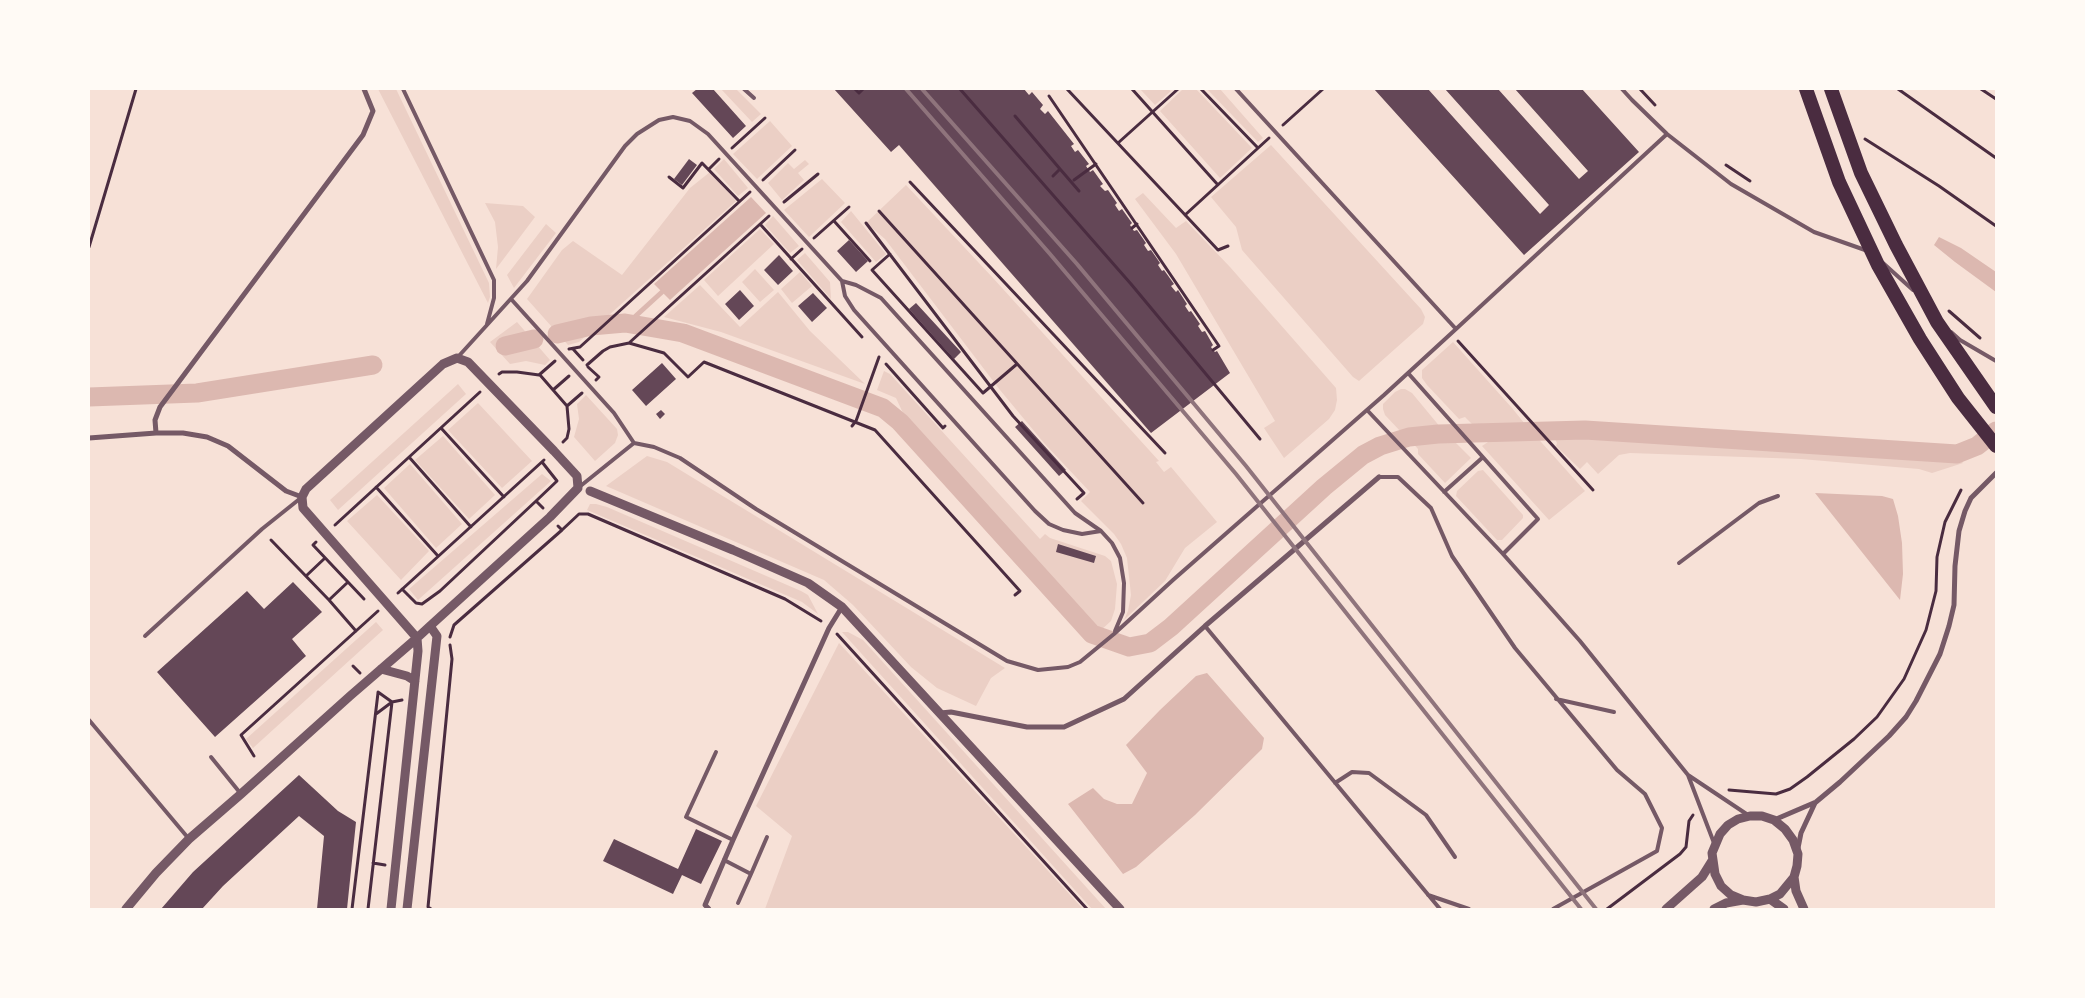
<!DOCTYPE html>
<html>
<head>
<meta charset="utf-8">
<style>
	body { margin:0 }
	#map { position:relative; width:2085px; height:998px; overflow:hidden; background:#f7e1d7; font-family:Overpass,sans-serif }
	canvas { display:block }
	.frame { position:absolute; inset:0; border:90px solid #fffaf5; pointer-events:none }
</style>
</head>
<body>
<div id="map">
<canvas width="2085" height="998"></canvas>
<div class="frame"></div>
</div>
<script>
const context = document.querySelector('canvas').getContext('2d');
context.lineJoin = 'round';
function fill(path, color) {
  context.fillStyle = color;
  context.fill(path, 'evenodd');
}
function toPath(rows) {
  const path = new Path2D();
  for (const r of rows) {
    path.moveTo(r[0], r[1]);
    for (let i = 2; i < r.length; i += 2) path.lineTo(r[i], r[i + 1]);
  }
  return path;
}
function strokePath(path, color, width, dash) {
  context.strokeStyle = color;
  context.lineWidth = width;
  context.lineCap = dash ? 'butt' : 'round';
  context.setLineDash(dash || []);
  context.stroke(path);
}
const green = toPath([
	[378,89,396,89,489,283,490,297,488,303],
	[721,89,736,89,761,114,752,122],
	[1140,89,1168,89,1171,91,1155,105],
	[1183,89,1196,89,1252,148,1220,178,1160,111],
	[1207,89,1220,89,1263,138,1258,142],
	[770,121,792,146,757,179,733,154],
	[1271,145,1421,309,1425,317,1423,324,1359,381,1353,377,1242,250,1236,227,1211,197],
	[724,159,748,188,738,196,714,169],
	[805,160,809,164,798,173,804,180,782,200,768,183,788,163,794,169],
	[710,172,736,201,579,342,568,345,527,299,562,250,573,241,622,275,690,188],
	[822,179,845,203,809,237,784,210],
	[906,185,993,278,1159,461,1156,462,1164,472,1171,467,1217,522,1185,548,1165,581,1124,620,1128,611,1131,595,1127,558,1121,544,1114,534,1081,501,1090,492,1044,443,1000,390,885,239,866,223],
	[1143,193,1176,228,1186,221,1230,267,1336,388,1337,400,1335,410,1329,419,1284,458,1264,428,1275,421,1176,254,1135,199],
	[485,203,523,206,535,217,496,269,498,247,495,222],
	[851,211,886,254,876,262,841,222],
	[773,216,799,246,790,253,765,225],
	[546,224,556,233,514,288,507,275],
	[760,229,774,244,718,296,704,280],
	[805,253,830,282,831,299,797,260],
	[755,269,774,290,760,302,742,282],
	[800,272,812,286,792,303,781,289],
	[700,285,740,327,778,292,810,331,865,384,721,332,664,317],
	[517,322,550,360,545,365,526,361,510,364,490,342],
	[1453,342,1512,408,1529,429,1477,429,1465,417,1459,419,1427,385,1422,378,1422,370],
	[884,371,890,374,1040,539,1045,534,1050,538,1105,556,1111,561,1117,584,1115,609,1111,621,1100,631,903,413,896,398,877,390],
	[458,384,466,394,338,510,330,500],
	[1401,389,1405,389,1412,393,1441,428,1401,432,1385,415,1383,409,1383,404,1395,392],
	[586,395,617,429,618,435,615,443,595,461,574,437,579,419,577,404],
	[478,403,532,461,502,488,448,430],
	[1533,433,1585,491,1549,520,1482,446,1488,442,1480,434],
	[443,436,495,495,469,519,415,460],
	[1554,437,1960,459,1963,463,1932,473,1919,469,1801,459,1630,453,1619,455,1598,474,1587,462,1580,469,1556,446,1557,443],
	[1452,439,1471,458,1445,483,1418,454,1418,449,1411,441],
	[647,456,667,462,1005,668,991,678,976,706,937,688,911,667,853,605,824,580,606,486],
	[410,464,462,524,436,548,384,488],
	[1483,470,1523,515,1523,518,1502,540,1497,540,1456,496,1457,491,1478,471],
	[542,474,551,481,418,600,409,589],
	[377,495,429,551,401,580,347,521],
	[590,504,596,504,607,507,801,591,808,595,818,614,802,602,587,510],
	[376,622,383,630,253,748,246,739],
	[842,632,848,632,863,640,1106,909,1092,909],
	[839,643,1083,909,765,909,792,836,756,806]
]);
const water = toPath([
	[751,197,766,213,670,300,654,284],
	[1939,237,1961,248,1996,272,1996,292,1955,262,1934,245],
	[1815,493,1882,496,1893,499,1898,516,1902,543,1903,574,1900,600],
	[1207,673,1264,738,1262,749,1195,815,1136,867,1123,874,1068,804,1093,788,1104,799,1117,804,1132,804,1147,773,1126,745,1160,710,1196,676]
]);
const stream = toPath([
	[628,323,662,292]
]);
const canal = toPath([
	[557,334,591,326,625,323,683,333,883,408,900,422,1092,634,1129,647,1150,643,1171,627,1324,487,1363,455,1380,446,1409,437,1438,434,1585,430,1957,454,1977,446,1996,431],
	[505,346,534,339],
	[89,397,197,393,373,365]
]);
const building = toPath([
	[697,89,713,89,746,126,733,138,692,93],
	[834,89,1024,89,1029,95,1032,92,1043,105,1040,109,1045,114,1048,111,1059,125,1074,144,1071,146,1075,152,1078,150,1089,164,1086,166,1090,172,1093,170,1103,184,1100,186,1105,191,1108,190,1117,203,1115,205,1119,211,1122,209,1132,223,1130,225,1134,231,1137,230,1146,243,1144,245,1148,251,1151,250,1160,263,1158,265,1162,271,1164,270,1174,284,1171,286,1176,292,1178,290,1187,304,1185,306,1189,312,1191,311,1200,324,1198,326,1202,332,1205,331,1213,345,1211,347,1213,350,1215,352,1217,351,1230,373,1151,433,899,145,891,152],
	[1374,89,1428,89,1540,214,1549,205,1445,89,1498,89,1579,179,1588,171,1515,89,1582,89,1639,152,1524,255],
	[689,159,697,165,682,185,674,179],
	[849,240,868,261,856,272,837,251],
	[779,255,793,271,778,285,764,270],
	[740,290,754,306,739,320,725,304],
	[813,293,827,308,812,322,798,306],
	[916,303,961,352,954,359,909,309],
	[662,363,676,379,646,406,632,390],
	[661,410,665,414,660,419,656,414],
	[1022,421,1066,470,1059,476,1015,427],
	[1058,544,1096,556,1094,563,1056,552],
	[293,582,322,612,292,639,306,656,215,737,157,672,247,591,264,609],
	[299,775,338,811,356,822,347,909,317,909,324,836,299,816,223,886,202,909,161,909,193,872],
	[696,829,722,841,701,884,682,875,673,894,603,861,614,839,678,869]
]);
const path = toPath([
	[855,89,859,93,863,89],
	[960,89,1131,284,1260,439],
	[1067,89,1218,250,1228,246],
	[1132,89,1218,185],
	[1201,89,1258,148],
	[1640,89,1655,105],
	[1898,89,1996,158],
	[1981,89,1996,99],
	[1049,96,1219,346,1213,350],
	[1015,116,1060,169],
	[1283,125,1323,89],
	[1865,139,1939,186,1996,226],
	[1118,143,1178,89],
	[732,148,765,118],
	[1726,165,1750,181],
	[709,169,719,159],
	[1053,176,1060,169,1079,191],
	[669,177,683,188,702,163,739,201],
	[763,180,795,150],
	[1074,180,1096,164],
	[910,182,1165,453],
	[784,202,818,174],
	[879,211,1143,503],
	[1185,215,1269,138],
	[834,221,870,261],
	[866,223,1013,416,1084,493,1077,499],
	[760,224,862,337],
	[1132,228,1137,224],
	[814,238,849,207],
	[89,247,136,89],
	[890,254,872,270,983,393,1017,364],
	[791,259,802,249],
	[1949,311,1980,338],
	[1458,341,1593,490],
	[629,343,664,353,688,377,704,362,875,430,1020,591,1015,595],
	[569,349,580,347,750,192],
	[573,349,583,360],
	[886,364,943,428,945,426],
	[587,365,603,351,610,347,629,343,769,216],
	[588,367,599,377,596,380],
	[499,374,502,372,517,372,539,375,555,361],
	[540,375,567,406],
	[553,390,569,376],
	[852,426,856,421,879,357],
	[441,428,504,497],
	[563,442,567,438,569,429,567,406,582,393],
	[409,457,471,527],
	[542,462,557,481,536,501,543,508],
	[376,487,438,556],
	[335,525,480,392],
	[558,526,562,530,579,514,588,514,785,599,821,621],
	[271,540,329,600,356,631],
	[316,542,313,545,364,599],
	[306,576,325,558],
	[402,589,416,603,422,604,440,591,536,501],
	[398,593,544,460],
	[329,600,348,582],
	[837,634,1087,909],
	[450,637,454,625,562,530],
	[353,666,360,673],
	[378,692,392,702],
	[376,714,392,702,402,700],
	[254,756,241,735,378,611],
	[1729,790,1776,794,1790,789,1807,777,1854,739,1877,717,1904,679,1926,630,1936,591,1937,557,1945,522,1961,490],
	[373,863,385,865],
	[352,909,378,693],
	[368,909,392,702],
	[431,909,428,907,452,659,450,645],
	[1607,909,1680,854,1686,847,1689,821,1693,815]
]);
const service = toPath([
	[403,89,494,280,494,298,487,324],
	[744,89,754,98],
	[1622,89,1632,100,1667,134,1731,184,1814,232,1865,250],
	[1883,263,1913,290],
	[842,281,856,285,881,298,1075,513,1101,531,1112,543,1120,558,1124,583,1123,612,1115,631],
	[511,299,614,413,634,443],
	[1456,329,1667,134],
	[1951,332,1960,340,1996,361],
	[457,358,527,281,625,146,637,134,659,120,673,117,690,121,708,134,842,281,845,296,854,310,1035,511,1049,524,1063,530,1082,534,1101,531],
	[1408,373,1538,519,1503,554],
	[1367,410,1503,554,1580,641,1688,775,1748,815],
	[1379,477,1398,477,1431,508,1452,556,1515,648,1617,770,1645,794,1662,828,1657,851,1553,909],
	[578,488,634,443,654,447,680,458,756,509,1007,661,1038,670,1068,667,1080,662,1114,634,1173,580,1384,395,1456,329,1236,89],
	[1444,492,1482,458],
	[1679,563,1759,503,1778,496],
	[1205,626,1440,909],
	[145,636,262,529,302,497],
	[1556,699,1614,712],
	[89,720,189,839],
	[716,752,686,817,733,840],
	[211,757,241,794],
	[1688,775,1714,843],
	[1335,783,1352,772,1369,773,1426,815,1455,857],
	[724,860,751,874,767,837],
	[1428,895,1469,909],
	[738,903,751,874]
]);
const minor = toPath([
	[156,433,155,420,160,407,363,135,373,111,364,89],
	[89,438,156,433,183,433,207,437,228,446,286,491,302,497],
	[940,713,951,712,1027,727,1064,727,1124,699,1205,626,1379,477],
	[1774,820,1816,802,1840,782,1889,736,1906,717,1916,701,1940,654,1949,626,1954,605,1955,566,1959,531,1965,511,1971,498,1996,473],
	[1798,848,1801,833,1815,803],
	[709,909,705,905,733,840,829,628,842,607]
]);
const tertiary = toPath([
	[590,491,733,550,808,583,842,607,1120,909],
	[381,669,407,676,415,681],
	[1794,877,1796,891,1804,909],
	[1770,899,1784,909],
	[126,909,156,873,189,839,241,794,350,696,417,638,430,626,550,517,578,488,577,476,554,451,468,362,457,358,443,364,306,489,302,497,303,508,417,638],
	[391,909,418,651,417,638],
	[407,909,437,636,430,626],
	[1666,909,1702,877,1712,861],
	[1714,909,1726,903,1743,900,1756,902,1770,899,1780,894,1794,877,1797,866,1798,854,1793,840,1785,829,1774,820,1762,816,1750,816,1738,819,1728,825,1720,834,1712,853,1715,874,1721,886,1731,895,1743,900]
]);
const trunk = toPath([
	[1806,89,1839,182,1878,265,1920,339,1958,398,1996,446],
	[1831,89,1861,173,1896,245,1937,322,1996,407]
]);
const rail = toPath([
	[906,89,1050,254,1236,474,1581,909],
	[922,89,1077,264,1246,466,1596,909]
]);
fill(green, '#ebcfc5');
fill(water, '#dcb8b0');
strokePath(stream, '#dcb8b0', 5);
strokePath(canal, '#dcb8b0', 19);
fill(building, '#644757');
strokePath(path, '#4a2c40', 3);
strokePath(service, '#755966', 4);
strokePath(minor, '#755966', 5);
strokePath(tertiary, '#755966', 9);
strokePath(trunk, '#4a2c40', 14);
strokePath(rail, '#8f747c', 4);
</script>
</body>
</html>
